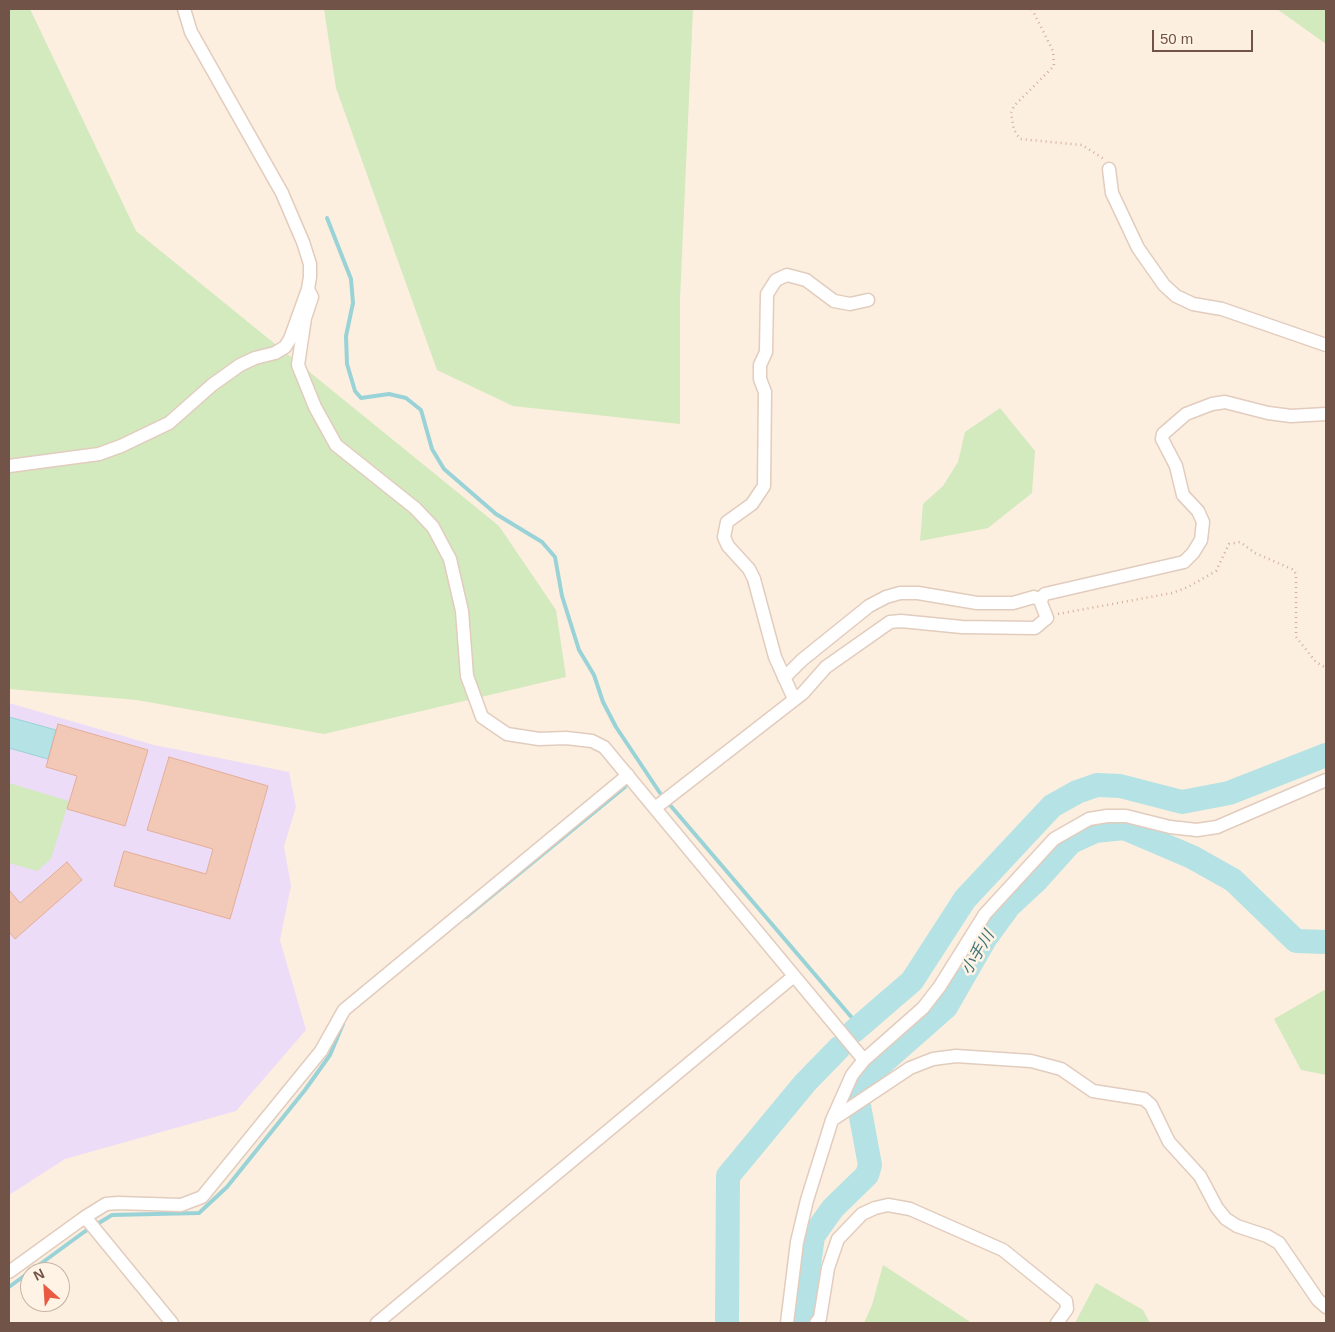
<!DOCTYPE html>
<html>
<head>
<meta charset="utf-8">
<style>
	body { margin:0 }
	#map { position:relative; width:1335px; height:1332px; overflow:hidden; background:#fcefdf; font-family:Arial,sans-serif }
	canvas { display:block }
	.frame { position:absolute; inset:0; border:10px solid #725347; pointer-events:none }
	.north { position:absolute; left:20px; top:1262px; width:50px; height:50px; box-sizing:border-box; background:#fff3e5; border:1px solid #c7b3a6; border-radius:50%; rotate:334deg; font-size:14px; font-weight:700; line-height:20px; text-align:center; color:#725347 }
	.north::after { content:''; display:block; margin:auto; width:18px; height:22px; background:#e85a42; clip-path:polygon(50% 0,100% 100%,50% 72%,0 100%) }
	.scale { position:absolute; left:1152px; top:30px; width:101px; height:22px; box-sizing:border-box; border:2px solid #725347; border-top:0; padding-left:6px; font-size:15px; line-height:18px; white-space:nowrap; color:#725347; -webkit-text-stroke:4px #fff3e5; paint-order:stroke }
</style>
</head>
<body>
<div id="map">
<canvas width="1335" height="1332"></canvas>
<div class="frame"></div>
<div class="north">N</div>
<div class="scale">50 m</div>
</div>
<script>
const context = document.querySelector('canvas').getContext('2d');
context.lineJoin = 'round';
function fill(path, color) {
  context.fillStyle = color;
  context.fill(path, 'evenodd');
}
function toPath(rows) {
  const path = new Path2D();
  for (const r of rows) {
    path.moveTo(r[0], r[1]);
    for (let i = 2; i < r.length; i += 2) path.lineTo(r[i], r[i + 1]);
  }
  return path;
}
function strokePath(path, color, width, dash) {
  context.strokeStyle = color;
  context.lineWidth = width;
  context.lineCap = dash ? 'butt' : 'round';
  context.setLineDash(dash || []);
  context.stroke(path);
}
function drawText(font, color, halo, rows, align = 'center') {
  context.font = font + ' Arial,"Noto Sans JP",sans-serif';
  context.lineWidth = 5;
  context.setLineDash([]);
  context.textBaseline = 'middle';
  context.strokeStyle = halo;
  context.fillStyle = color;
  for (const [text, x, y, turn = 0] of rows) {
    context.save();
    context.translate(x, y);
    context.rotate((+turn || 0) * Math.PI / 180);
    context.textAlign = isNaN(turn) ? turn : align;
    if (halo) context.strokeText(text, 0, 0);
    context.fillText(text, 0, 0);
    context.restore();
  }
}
const education = toPath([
	[9,703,154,745,289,772,296,807,284,846,291,886,280,940,306,1030,236,1111,65,1159,9,1195]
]);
const green = toPath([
	[9,9,30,9,136,231,499,526,556,610,566,677,324,734,137,700,9,689],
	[324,9,693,9,680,299,680,424,513,406,437,370,336,88],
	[1277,9,1326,9,1326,44],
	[1000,408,1035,451,1032,493,988,528,920,541,923,504,943,486,958,462,965,432],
	[9,783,69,801,51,859,37,871,9,863],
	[1326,989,1326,1075,1301,1070,1274,1019],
	[883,1265,969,1321,970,1323,864,1323,872,1305],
	[1096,1283,1143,1310,1150,1323,1075,1323]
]);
const water = toPath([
	[9,717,56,730,48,759,9,748,9,717]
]);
const stream = toPath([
	[327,218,351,279,353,303,346,336,347,364,355,391,361,398,389,394,406,398,421,410,432,449,444,469,496,514,542,542,555,557,562,596,579,650,594,675,603,702,616,727,660,793],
	[670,805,859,1026],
	[466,917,625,787],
	[9,1287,84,1232,112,1215,199,1213,227,1187,305,1090,330,1055,343,1024]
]);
const river = toPath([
	[854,1031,912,981,965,899,1052,806,1077,792,1097,785,1120,786,1182,802,1229,793,1326,755],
	[727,1323,728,1176,805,1083,839,1048],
	[801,1323,813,1236,833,1208,867,1175,870,1165,857,1095,863,1080,946,1007,985,939,1009,906,1036,881,1071,842,1095,831,1124,828,1192,857,1233,880,1296,941,1326,942]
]);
const building = toPath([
	[58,724,148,750,125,826,67,809,77,776,46,767,58,724],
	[169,757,268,786,230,919,114,886,124,851,206,874,213,849,147,830,169,757],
	[67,862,82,880,15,939,9,932,9,890,20,903,67,862]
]);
const path = toPath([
	[1032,9,1053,51,1054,66,1014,106,1011,113,1014,130,1020,139,1082,145,1104,159],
	[1058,614,1172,593,1188,587,1216,571,1229,544,1240,542,1255,553,1294,570,1296,575,1296,637,1316,662,1326,668]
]);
const minor = toPath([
	[1109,169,1112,193,1138,248,1164,285,1176,296,1193,304,1222,309,1326,345],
	[308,289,312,297,305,318,298,365,315,407,336,445,415,508,433,527,450,559,462,611,467,676,482,717,507,734,539,739,566,738,592,741,604,747,864,1060],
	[9,466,99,454,121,446,169,423,212,385,240,365,255,358,275,353,285,347,290,339,308,289,310,277,310,264,303,242,282,193,191,32,184,9],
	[784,678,802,660,869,606,886,597,900,593,918,593,977,603,1013,603,1034,597,1041,600],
	[794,699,775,657,754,579,749,569,728,546,724,537,727,522,752,504,764,486,765,392,760,379,760,365,766,352,767,294,776,280,787,275,806,280,834,301,850,304,868,300],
	[655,808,803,693,826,667,890,622,901,621,962,627,1035,628,1047,618,1041,603,1042,597,1045,594,1184,562,1193,553,1201,540,1203,522,1198,511,1183,495,1176,466,1162,439,1163,434,1186,414,1212,404,1225,402,1268,413,1291,416,1326,414],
	[832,1120,910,1068,933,1059,956,1056,1031,1061,1061,1069,1093,1091,1144,1099,1151,1105,1169,1142,1200,1176,1217,1208,1226,1219,1237,1226,1267,1236,1279,1243,1318,1300,1326,1307],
	[85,1217,106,1204,118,1203,181,1205,202,1197,321,1051,344,1010,628,775],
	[9,1272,85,1217,172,1323],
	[377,1323,794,976],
	[787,1323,797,1242,807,1200,832,1120,852,1075,864,1060,923,1008,940,986,985,914,1054,839,1089,819,1107,816,1126,816,1170,827,1197,830,1217,827,1326,780],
	[816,1323,820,1318,828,1268,838,1239,862,1214,875,1208,888,1205,910,1209,1003,1250,1066,1301,1067,1309,1057,1323]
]);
const waterNames = [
	["小手川",978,953,-59]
];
fill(education, '#ecdcf8');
fill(green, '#d3e9be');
fill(water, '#b4e2e5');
strokePath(water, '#9ad3d7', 1);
strokePath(stream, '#9ad3d7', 4);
strokePath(river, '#b4e2e5', 24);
fill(building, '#f2c9b7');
strokePath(building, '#e4ae97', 1);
strokePath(minor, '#e2ccbe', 15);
strokePath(path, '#d6ad9a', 2.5, [1, 4]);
strokePath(minor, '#fff', 12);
drawText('italic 16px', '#3b7378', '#fff3e5', waterNames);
</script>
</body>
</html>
